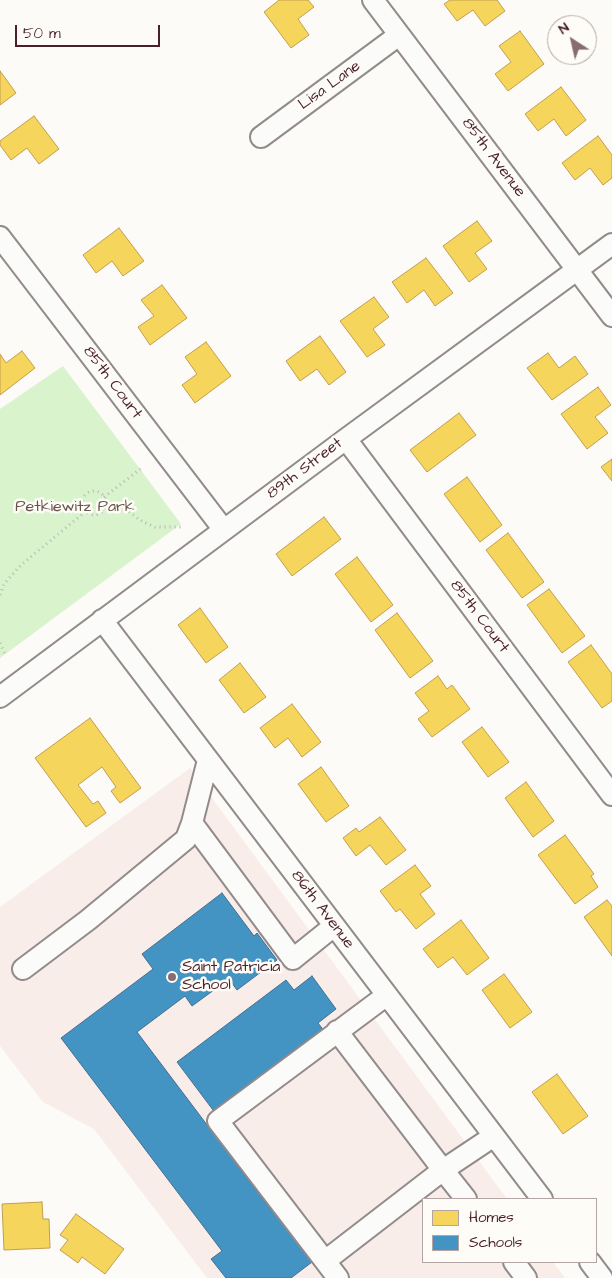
<!DOCTYPE html>
<html>
<head>
<meta charset="utf-8">
<style>
	body { margin:0 }
	#map { position:relative; width:612px; height:1278px; overflow:hidden; background:#fcfbf8; font-family:"Architects Daughter",sans-serif }
	canvas { display:block }
	.legend { position:absolute; left:422px; top:1198px; width:175px; height:65px; box-sizing:border-box; background:#fdfcf7; border:1px solid #b5a4a5; margin:0; padding:6px 9px; list-style:none; font-size:15px; color:#4a1f2b }
	.legend li { display:flex; align-items:center; gap:10px; height:25px }
	.legend b { width:25px; border:1px solid #b5a4a5 }
	.north { position:absolute; left:547px; top:15px; width:50px; height:50px; box-sizing:border-box; background:#fdfcf7; border:1px solid #b5a4a5; border-radius:50%; rotate:325deg; font-size:14px; font-weight:700; line-height:20px; text-align:center; color:#4a1f2b }
	.north::after { content:''; display:block; margin:auto; width:18px; height:22px; background:#886c73; clip-path:polygon(50% 0,100% 100%,50% 72%,0 100%) }
	.scale { position:absolute; left:15px; top:25px; width:145px; height:22px; box-sizing:border-box; border:2px solid #4a1f2b; border-top:0; padding-left:6px; font-size:15px; line-height:18px; white-space:nowrap; color:#4a1f2b; -webkit-text-stroke:4px #fdfcf7; paint-order:stroke }
</style>
</head>
<body>
<div id="map">
<canvas width="612" height="1278"></canvas>
<ul class="legend">
<li><b style="height:14px;background:#f6d55c"></b>Homes</li>
<li><b style="height:14px;background:#4393c3"></b>Schools</li>
</ul>
<div class="north">N</div>
<div class="scale">50 m</div>
</div>
<script>
const context = document.querySelector('canvas').getContext('2d');
context.lineJoin = 'round';
function fill(path, color) {
  context.fillStyle = color;
  context.fill(path, 'evenodd');
}
function toPath(rows) {
  const path = new Path2D();
  for (const r of rows) {
    if (r.length === 3) {
      path.moveTo(r[0] + r[2], r[1]);
      path.arc(r[0], r[1], r[2], 0, 2 * Math.PI);
      continue;
    }
    path.moveTo(r[0], r[1]);
    for (let i = 2; i < r.length; i += 2) path.lineTo(r[i], r[i + 1]);
  }
  return path;
}
function strokePath(path, color, width, dash) {
  context.strokeStyle = color;
  context.lineWidth = width;
  context.lineCap = dash ? 'butt' : 'round';
  context.setLineDash(dash || []);
  context.stroke(path);
}
function drawText(font, color, halo, rows, align = 'center') {
  context.font = font + ' "Architects Daughter",sans-serif';
  context.lineWidth = 5;
  context.setLineDash([]);
  context.textBaseline = 'middle';
  context.strokeStyle = halo;
  context.fillStyle = color;
  for (const [text, x, y, turn = 0] of rows) {
    context.save();
    context.translate(x, y);
    context.rotate((+turn || 0) * Math.PI / 180);
    context.textAlign = isNaN(turn) ? turn : align;
    if (halo) context.strokeText(text, 0, 0);
    context.fillText(text, 0, 0);
    context.restore();
  }
}
const built = toPath([
	[190,768,507,1199,423,1199,423,1262,553,1262,565,1278,207,1278,94,1129,43,1102,0,1046,0,907]
]);
const green = toPath([
	[63,366,181,524,0,658,0,409]
]);
const homes = toPath([
	[279,0,308,0,314,7,298,19,309,35,291,48,264,12,279,0],
	[450,0,497,0,505,11,485,26,473,10,457,21,444,4,450,0],
	[520,31,544,64,508,91,495,74,511,62,499,46,520,31],
	[0,71,16,93,0,105,0,71],
	[561,87,586,120,566,136,554,119,538,131,525,114,561,87],
	[34,116,59,149,39,164,27,148,11,160,0,145,0,141,34,116],
	[598,136,612,155,612,178,603,185,590,168,575,180,562,163,598,136],
	[477,221,492,241,475,253,487,269,469,282,443,246,477,221],
	[119,228,144,261,123,276,112,261,96,273,83,255,119,228],
	[426,258,453,293,435,306,424,290,407,303,392,282,426,258],
	[162,285,187,318,150,345,138,327,154,316,141,300,162,285],
	[374,297,389,317,373,329,385,345,367,357,340,321,374,297],
	[320,336,346,372,329,385,317,369,300,381,286,361,320,336],
	[206,342,231,376,195,403,182,385,197,374,185,357,206,342],
	[22,351,35,368,0,395,0,354,6,363,22,351],
	[548,353,559,368,575,356,588,374,552,400,527,368,548,353],
	[598,387,611,405,595,417,608,433,587,449,561,414,598,387],
	[459,413,476,435,427,472,410,450,459,413],
	[612,459,612,481,601,467,612,459],
	[467,477,502,525,480,542,444,494,467,477],
	[324,517,341,539,292,576,276,554,324,517],
	[508,533,544,582,522,598,486,550,508,533],
	[357,557,393,605,371,622,335,574,357,557],
	[549,589,585,636,562,653,527,605,549,589],
	[200,608,228,647,206,663,178,625,200,608],
	[397,613,433,661,410,678,375,630,397,613],
	[591,645,612,674,612,701,602,708,568,662,591,645],
	[240,663,266,697,244,713,219,680,240,663],
	[438,676,447,689,452,685,470,709,432,737,418,719,429,711,415,693,438,676],
	[292,704,321,742,302,757,288,738,275,748,260,728,292,704],
	[90,718,141,788,120,803,111,791,116,787,102,767,78,785,93,804,98,801,106,813,86,827,35,758,90,718],
	[482,727,509,762,488,777,462,742,482,727],
	[321,767,349,806,326,822,298,784,321,767],
	[526,782,554,821,533,837,505,798,526,782],
	[380,817,406,850,386,865,370,845,356,856,343,838,356,828,359,832,380,817],
	[565,835,594,874,591,876,598,887,575,904,538,855,565,835],
	[415,865,431,886,420,894,435,914,416,929,400,909,396,912,380,891,415,865],
	[607,900,612,906,612,956,584,917,607,900],
	[461,920,489,958,467,975,453,957,438,968,423,949,461,920],
	[504,974,532,1012,510,1028,482,990,504,974],
	[557,1074,588,1116,563,1134,532,1092,557,1074],
	[42,1202,43,1219,49,1219,50,1248,4,1250,2,1204,42,1202],
	[76,1214,124,1249,105,1274,82,1257,78,1263,60,1250,68,1240,60,1235,76,1214]
]);
const schools = toPath([
	[222,893,254,936,257,933,277,960,237,990,229,979,192,1006,185,996,137,1032,272,1211,276,1207,316,1259,291,1278,226,1278,211,1259,222,1251,61,1038,153,969,142,954,222,893],
	[312,976,336,1009,318,1023,325,1032,216,1114,177,1062,286,980,294,990,312,976]
]);
const path = toPath([
	[94,503,12],
	[104,497,143,467],
	[105,507,117,507,125,509,143,522,155,527,182,527],
	[0,595,4,584,21,565,86,511],
	[0,643,6,656]
]);
const minor = toPath([
	[373,0,612,316],
	[261,137,399,35],
	[0,237,224,530],
	[346,439,612,795],
	[102,620,542,1199],
	[0,697,346,439,612,244],
	[192,823,293,959,334,926],
	[23,969,88,920,186,839,192,823,208,760],
	[337,1031,443,1170,494,1136],
	[325,1261,443,1170,466,1199],
	[514,1262,526,1278],
	[590,1262,602,1278],
	[338,1278,218,1121,387,995]
]);
const markers = [
	[172,977,5,"#886c73"]
];
const streetNames = [
	["Lisa Lane",330,86,-36],
	["85th Avenue",493,158,53],
	["85th Court",112,383,53],
	["89th Street",305,469,-37],
	["85th Court",479,617,53],
	["86th Avenue",322,910,53]
];
const parkNames = [
	["Petkiewitz Park",75,508]
];
const poiNames = [
	["Saint Patricia",182,968],
	["School",182,986]
];
fill(built, '#f8ede8');
fill(green, '#d9f3cd');
fill(homes, '#f6d55c');
strokePath(homes, '#c29e4d', 1);
fill(schools, '#4393c3');
strokePath(schools, '#457095', 1);
strokePath(minor, '#928a8b', 24);
strokePath(path, '#bbb6b6', 3, [1, 4]);
strokePath(minor, '#fbfbf9', 20);
for (const [x, y, r, color] of markers) {
  const dot = new Path2D();
  dot.arc(x, y, r, 0, 2 * Math.PI);
  context.fillStyle = color;
  context.fill(dot);
  strokePath(dot, '#fdfcf7', 2);
}
drawText('16px', '#4a1f2b', '#fdfcf7', streetNames);
drawText('16px', '#67524b', '#fdfcf7', parkNames);
drawText('16px', '#4a1f2b', '#fdfcf7', poiNames, 'left');
</script>
</body>
</html>
